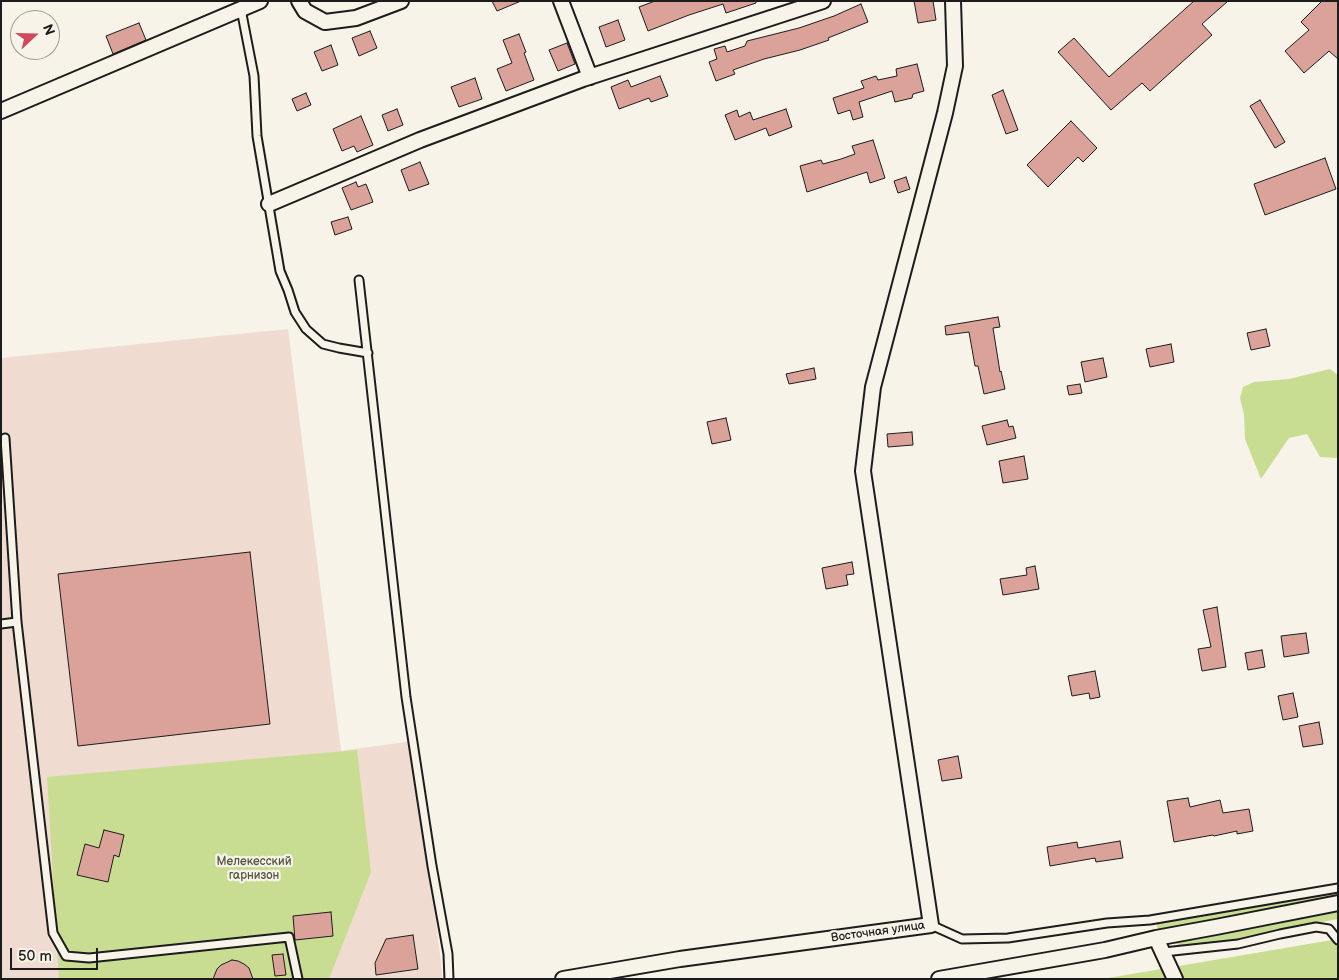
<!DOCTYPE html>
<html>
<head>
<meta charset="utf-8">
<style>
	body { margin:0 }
	#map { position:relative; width:1339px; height:980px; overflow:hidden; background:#f7f3e8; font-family:"Balsamiq Sans",sans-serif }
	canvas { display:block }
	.frame { position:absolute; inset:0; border:2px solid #1c1c1c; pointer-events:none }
	.north { position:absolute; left:10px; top:10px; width:50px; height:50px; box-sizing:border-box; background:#f7f3e8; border:1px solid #9f9d96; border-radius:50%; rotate:69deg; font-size:14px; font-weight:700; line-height:20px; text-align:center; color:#1c1c1c }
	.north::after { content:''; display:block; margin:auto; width:18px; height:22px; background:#d1495b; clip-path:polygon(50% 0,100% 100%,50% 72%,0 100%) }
	.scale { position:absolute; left:10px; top:948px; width:88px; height:22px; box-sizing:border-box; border:2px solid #1c1c1c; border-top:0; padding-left:6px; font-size:15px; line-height:18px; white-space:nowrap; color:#1c1c1c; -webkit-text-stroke:4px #f7f3e8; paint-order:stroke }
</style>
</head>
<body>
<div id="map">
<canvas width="1339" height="980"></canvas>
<div class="frame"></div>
<div class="north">N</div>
<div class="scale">50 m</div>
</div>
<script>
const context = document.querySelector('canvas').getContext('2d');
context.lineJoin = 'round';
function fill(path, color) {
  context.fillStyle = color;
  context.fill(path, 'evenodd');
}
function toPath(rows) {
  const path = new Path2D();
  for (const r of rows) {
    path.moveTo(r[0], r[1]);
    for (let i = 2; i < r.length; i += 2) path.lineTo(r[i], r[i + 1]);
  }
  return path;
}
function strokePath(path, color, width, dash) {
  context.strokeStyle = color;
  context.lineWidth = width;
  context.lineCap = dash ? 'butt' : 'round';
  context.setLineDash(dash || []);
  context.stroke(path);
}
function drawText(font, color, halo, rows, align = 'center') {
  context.font = font + ' "Balsamiq Sans",sans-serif';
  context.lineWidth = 4.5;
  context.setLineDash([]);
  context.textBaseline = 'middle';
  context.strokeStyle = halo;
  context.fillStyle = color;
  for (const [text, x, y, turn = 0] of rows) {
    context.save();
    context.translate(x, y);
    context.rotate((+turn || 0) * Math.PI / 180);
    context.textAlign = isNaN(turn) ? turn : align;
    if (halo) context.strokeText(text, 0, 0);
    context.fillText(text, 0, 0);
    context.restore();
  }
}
const built = toPath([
	[288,329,341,751,413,741,443,979,1,979,1,358]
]);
const green = toPath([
	[1330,369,1338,375,1338,458,1320,457,1307,434,1289,438,1261,479,1245,439,1244,415,1240,398,1243,387,1254,382,1289,379],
	[357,750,371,872,329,979,59,979,47,777],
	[1338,891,1338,900,1159,933,1156,922],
	[1338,909,1338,919,1279,930,1229,941,1180,946,1175,943,1177,938,1258,926],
	[1338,939,1338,979,1102,979]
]);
const building = toPath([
	[492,1,521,1,497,11,492,1],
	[655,1,756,1,756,3,726,13,723,4,689,15,648,31,639,7,655,1],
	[914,1,933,1,936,20,918,23,914,1],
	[1194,1,1228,1,1202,24,1212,35,1150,91,1142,83,1111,110,1058,52,1074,38,1109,77,1194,1],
	[1322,1,1338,1,1338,59,1329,51,1304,73,1285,51,1309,30,1301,22,1322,1],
	[861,4,868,22,828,38,829,40,800,50,764,59,733,70,735,74,716,81,709,62,717,59,714,49,725,46,727,52,745,46,747,41,799,28,834,16,861,4],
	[618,20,625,40,606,47,599,27,618,20],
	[139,23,146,40,113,54,106,36,139,23],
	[370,31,377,48,359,56,352,38,370,31],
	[519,34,526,52,524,53,534,80,506,91,497,69,512,63,503,40,519,34],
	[567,43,575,64,558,71,549,50,567,43],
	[331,45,338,65,322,71,314,52,331,45],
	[917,64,924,91,913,94,912,98,895,102,892,91,859,102,863,117,853,120,850,110,838,114,833,98,864,88,861,81,876,76,878,80,897,76,896,69,917,64],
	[660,76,668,96,651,102,649,98,619,109,611,87,628,80,631,87,660,76],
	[475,78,482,99,459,107,451,87,475,78],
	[1003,90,1018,130,1006,134,992,95,1003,90],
	[306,93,311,105,297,111,292,99,306,93],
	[1260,100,1285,142,1275,148,1250,106,1260,100],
	[397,109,403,125,388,131,382,115,397,109],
	[786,109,792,127,769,136,766,128,735,140,725,115,737,110,739,117,750,112,753,120,786,109],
	[361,116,373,145,357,152,354,146,342,151,333,129,361,116],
	[1071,121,1097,148,1083,162,1078,157,1048,187,1027,165,1071,121],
	[873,140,885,178,870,183,867,172,807,192,800,166,821,160,823,164,841,159,855,154,852,146,873,140],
	[1325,158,1336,189,1265,215,1254,184,1325,158],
	[420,162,429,184,409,191,401,170,420,162],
	[906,177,910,189,898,193,894,181,906,177],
	[356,182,358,187,366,184,373,202,351,210,342,188,356,182],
	[348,217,352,229,335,235,331,222,348,217],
	[998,317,1000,327,993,328,1000,372,1001,371,1005,389,984,394,978,366,975,366,969,332,946,335,945,326,998,317],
	[1266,329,1270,346,1251,350,1247,333,1266,329],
	[1171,344,1174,362,1150,367,1146,349,1171,344],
	[1103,358,1107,377,1085,382,1081,362,1103,358],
	[814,368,816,379,789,384,786,374,814,368],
	[1080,384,1082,393,1069,395,1067,386,1080,384],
	[726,418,731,440,712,444,707,422,726,418],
	[1007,420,1009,427,1013,426,1016,438,987,445,982,426,1007,420],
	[912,432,913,445,888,447,887,434,912,432],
	[1024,456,1028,479,1003,483,999,461,1024,456],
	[250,552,270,724,78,746,58,574,250,552],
	[852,562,854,574,846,575,848,585,826,589,822,568,852,562],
	[1035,566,1039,589,1003,595,1000,579,1027,575,1026,568,1035,566],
	[1217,607,1226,667,1202,671,1198,649,1211,647,1203,610,1217,607],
	[1306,633,1309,653,1284,657,1281,636,1306,633],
	[1262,650,1265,667,1248,670,1245,653,1262,650],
	[1095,671,1100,697,1090,699,1089,693,1072,696,1068,676,1095,671],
	[1293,693,1298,717,1283,720,1278,696,1293,693],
	[1319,722,1323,744,1303,747,1299,726,1319,722],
	[958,756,962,778,942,781,938,760,958,756],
	[1188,798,1190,807,1220,800,1223,813,1249,809,1253,831,1237,834,1237,831,1214,836,1213,835,1174,842,1167,801,1188,798],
	[104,830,124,835,119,857,114,855,108,882,77,875,85,844,99,848,104,830],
	[1120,841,1123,858,1096,862,1095,858,1050,866,1047,847,1077,842,1078,848,1120,841],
	[331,912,333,936,295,940,293,916,331,912],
	[413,935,418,969,376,975,375,963,386,939,413,935],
	[283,954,286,975,275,976,272,955,283,954],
	[232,960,238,961,244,964,249,968,253,979,213,979,217,969,221,965,232,960]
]);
const lane = toPath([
	[241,9,254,76,257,136,280,271,288,290,295,312,306,329,323,344,339,348,368,353],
	[359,280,406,697,432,866,448,954,449,979],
	[5,438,17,622,53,933,66,956,89,958,289,937,298,979],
	[1,624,17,622],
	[931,925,962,939,1008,938,1107,923,1150,920,1338,888],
	[1164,952,1238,944,1280,934,1316,927,1329,929,1338,940]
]);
const street = toPath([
	[299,1,305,11,325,22,356,18,401,1],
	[561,1,590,77],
	[1,111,260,1],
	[269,204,420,140,583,79,823,1],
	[1156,938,1175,979],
	[563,979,680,959,931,925,863,471,873,387,945,113,955,66,953,1],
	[939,979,1105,950,1156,938,1216,927,1338,903]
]);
const parkNames = [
	["Мелекесский",254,862],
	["гарнизон",254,876]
];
const streetNames = [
	["Восточная улица",878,932,-8]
];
fill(built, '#efdbd0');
fill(green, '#c9dd92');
fill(building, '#dba299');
strokePath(building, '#1c1c1c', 1);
strokePath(lane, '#1c1c1c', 11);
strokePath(street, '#1c1c1c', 18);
strokePath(lane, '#f7f3e8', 7);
strokePath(street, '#f7f3e8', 14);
drawText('12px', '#50563f', '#f7f3e8', parkNames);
drawText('12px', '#1c1c1c', '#f7f3e8', streetNames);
</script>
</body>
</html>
